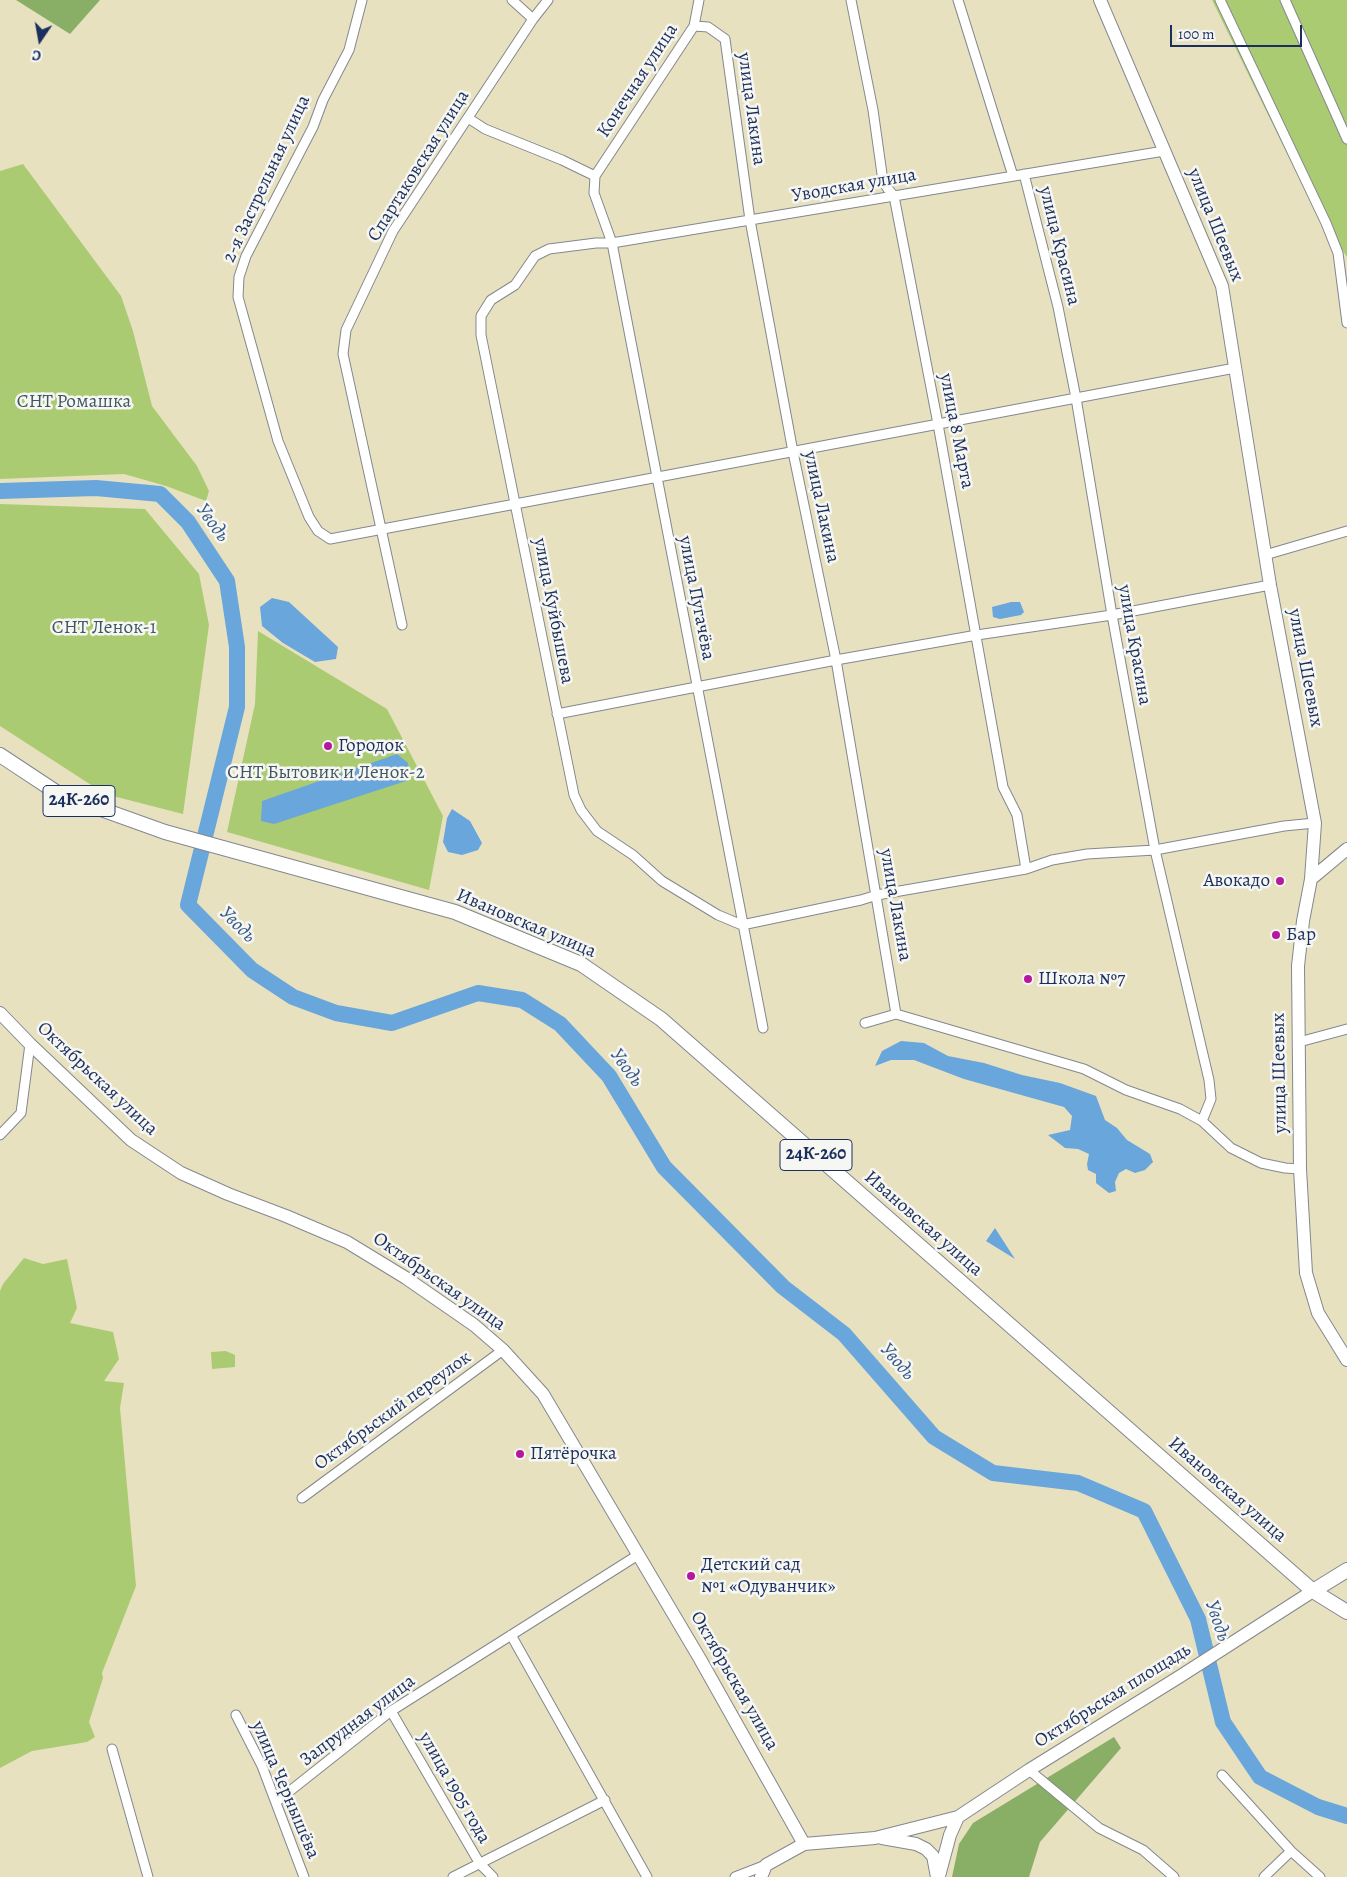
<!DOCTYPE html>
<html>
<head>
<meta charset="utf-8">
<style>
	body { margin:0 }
	#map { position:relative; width:1347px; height:1877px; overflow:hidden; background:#e8e1c0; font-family:Alegreya,serif }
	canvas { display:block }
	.north { position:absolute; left:15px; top:15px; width:50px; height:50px; -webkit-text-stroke:4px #f6f6f2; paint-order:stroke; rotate:192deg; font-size:14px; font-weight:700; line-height:20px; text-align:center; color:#1b2f5e }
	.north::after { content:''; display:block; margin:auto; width:18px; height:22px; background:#1b2f5e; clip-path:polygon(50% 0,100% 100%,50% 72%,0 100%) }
	.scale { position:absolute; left:1170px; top:25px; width:132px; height:22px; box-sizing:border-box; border:2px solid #1b2f5e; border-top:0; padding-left:6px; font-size:15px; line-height:18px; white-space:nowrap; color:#1b2f5e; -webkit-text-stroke:4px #f6f6f2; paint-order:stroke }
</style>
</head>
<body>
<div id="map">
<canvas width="1347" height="1877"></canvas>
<div class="north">С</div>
<div class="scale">100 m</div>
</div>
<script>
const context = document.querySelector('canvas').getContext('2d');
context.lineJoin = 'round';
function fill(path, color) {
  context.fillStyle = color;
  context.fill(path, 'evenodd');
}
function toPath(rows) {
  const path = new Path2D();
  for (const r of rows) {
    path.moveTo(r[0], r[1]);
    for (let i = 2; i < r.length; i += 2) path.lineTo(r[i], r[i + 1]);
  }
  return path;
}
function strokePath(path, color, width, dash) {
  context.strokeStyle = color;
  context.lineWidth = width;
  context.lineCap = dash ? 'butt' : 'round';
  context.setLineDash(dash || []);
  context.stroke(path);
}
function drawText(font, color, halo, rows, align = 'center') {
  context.font = font + ' Alegreya,serif';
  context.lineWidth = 5;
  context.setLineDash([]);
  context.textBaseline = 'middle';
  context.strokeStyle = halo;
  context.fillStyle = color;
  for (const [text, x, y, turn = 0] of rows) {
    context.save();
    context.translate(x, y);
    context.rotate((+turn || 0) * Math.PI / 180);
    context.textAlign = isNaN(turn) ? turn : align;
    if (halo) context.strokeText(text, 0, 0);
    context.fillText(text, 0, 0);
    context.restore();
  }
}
const green = toPath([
	[1212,0,1347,0,1347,257,1314,209],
	[23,164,121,296,133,331,152,406,197,466,209,491,206,501,166,486,124,474,0,479,0,171],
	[0,504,145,509,199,574,209,625,183,814,105,794,0,726],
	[258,631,387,709,443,816,429,890,227,832,255,704],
	[24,1258,43,1264,67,1259,77,1308,70,1323,113,1332,119,1359,104,1381,124,1383,120,1408,136,1586,102,1673,103,1678,89,1722,95,1737,87,1742,32,1751,0,1768,0,1291,3,1284],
	[226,1351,235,1355,235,1367,212,1369,211,1352]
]);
const forest = toPath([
	[16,0,100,0,70,34],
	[1114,1737,1121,1748,1040,1842,1029,1877,952,1877,959,1844,973,1823]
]);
const water = toPath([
	[272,598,289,602,338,647,336,659,315,662,283,643,262,626,260,607],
	[1011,602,1020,602,1024,612,1021,615,1000,619,993,617,992,607],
	[397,754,408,763,409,780,274,824,261,821,262,801],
	[452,809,470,821,482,843,478,850,462,855,448,852,443,842,447,818],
	[901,1041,924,1043,948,1056,984,1063,1022,1075,1060,1083,1096,1096,1105,1120,1117,1128,1127,1140,1150,1154,1153,1162,1145,1170,1135,1173,1126,1169,1119,1173,1115,1182,1116,1191,1109,1193,1096,1183,1096,1174,1088,1170,1087,1164,1089,1154,1078,1149,1065,1148,1048,1135,1070,1130,1072,1116,1064,1107,964,1079,914,1060,891,1060,875,1066,882,1051],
	[995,1228,1015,1259,986,1241]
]);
const river = toPath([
	[0,491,96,488,160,494,188,522,227,581,237,647,237,707,188,905,252,970,293,997,336,1013,392,1023,478,993,522,1000,560,1024,609,1076,664,1167,783,1287,844,1334,934,1437,993,1473,1078,1483,1144,1511,1198,1619,1223,1722,1260,1777,1318,1807,1347,1816]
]);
const street = toPath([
	[362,0,349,50,323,100,313,127,246,256,239,277,238,297,278,441,309,517,318,531,330,539,1235,368],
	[512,0,533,19],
	[699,0,694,26,595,176,594,193,612,243,763,1028],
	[851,0,873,110,883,181,888,189,894,196,938,424,1003,787,1017,815,1026,869],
	[958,0,1013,176],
	[1220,0,1326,223,1338,253,1347,323],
	[1285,0,1347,139],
	[694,26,708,27,725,39,750,220,793,452,836,660,896,1014],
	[468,118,485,129,562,160,595,176],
	[1164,151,612,243,596,243,549,249,535,256,515,285,491,300,481,316,481,335,574,795,581,810,597,831,633,855,662,881,718,915,742,925,861,900,877,895,1026,869,1052,860,1087,854,1155,850,1284,826,1315,823],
	[1024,174,1058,307,1076,398,1112,615,1155,850,1209,1080,1211,1099,1202,1121],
	[1265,555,1347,531],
	[402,625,343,354,346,330,393,231,533,19,548,0],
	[557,714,836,660,977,635,1112,615,1270,585],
	[865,1023,896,1014,1084,1069,1126,1090,1180,1109,1202,1121,1231,1148,1261,1163,1285,1168,1300,1169],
	[1299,1042,1347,1029],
	[0,1135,21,1113,30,1044],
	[302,1498,503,1350],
	[511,1635,647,1877],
	[391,1711,480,1864,493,1877],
	[236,1715,262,1766,304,1877],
	[112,1749,148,1877],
	[1029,1770,1099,1828,1143,1850,1174,1877],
	[1222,1775,1291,1851,1320,1877],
	[276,1802,391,1711,638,1555],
	[453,1877,605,1800],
	[735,1877,766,1865],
	[1264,1877,1291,1851]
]);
const secondary = toPath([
	[1100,0,1222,286,1270,585,1315,823,1311,879,1303,921,1298,966,1300,1169,1306,1273,1318,1313,1347,1360],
	[1311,879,1347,849],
	[0,1013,30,1044,131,1140,181,1173,228,1194,286,1216,347,1242,406,1278,474,1325,503,1350,543,1394,700,1659,804,1844],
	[882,1838,916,1844,926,1849,933,1856,937,1877],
	[939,1876,950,1835,958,1817],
	[761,1877,766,1865,804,1844,875,1838,958,1817,1029,1770,1179,1677,1313,1591]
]);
const primary = toPath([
	[0,755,59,794,165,832,455,912,581,964,661,1019,1313,1591,1347,1612],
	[1313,1591,1347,1570]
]);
const markers = [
	[328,746,5,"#b5179e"],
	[1280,881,5,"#b5179e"],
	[1276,935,5,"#b5179e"],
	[1028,979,5,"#b5179e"],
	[520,1454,5,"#b5179e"],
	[691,1576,5,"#b5179e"]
];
const shields = [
	[79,801,72],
	[816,1155,72]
];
const shieldNames = [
	["24К-260",79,801],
	["24К-260",816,1155]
];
const streetNames = [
	["Конечная улица",638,81,-57],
	["улица Лакина",751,109,82],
	["Спартаковская улица",419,166,-58],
	["2-я Застрельная улица",267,179,-65],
	["Уводская улица",854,186,-10],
	["улица Шеевых",1215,225,68],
	["улица Красина",1059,246,76],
	["улица 8 Марта",956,431,79],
	["улица Лакина",821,507,78],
	["улица Пугачёва",696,598,79],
	["улица Куйбышева",553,611,79],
	["улица Красина",1134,645,80],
	["улица Шеевых",1305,668,79],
	["улица Лакина",895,905,80],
	["Ивановская улица",526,924,23],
	["улица Шеевых",1280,1073,-91],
	["Октябрьская улица",97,1079,43],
	["Ивановская улица",923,1224,41],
	["Октябрьская улица",439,1282,35],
	["Октябрьский переулок",393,1411,-36],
	["Ивановская улица",1227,1490,41],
	["Октябрьская улица",734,1681,60],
	["Октябрьская площадь",1113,1696,-32],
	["Запрудная улица",358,1721,-37],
	["улица 1905 года",454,1788,60],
	["улица Чернышёва",285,1790,67]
];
const parkNames = [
	["СНТ Ромашка",74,402],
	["СНТ Ленок-1",104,628],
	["СНТ Бытовик и Ленок-2",326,773]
];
const poiNames = [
	["Городок",338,746],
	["Авокадо",1270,881,"right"],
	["Бар",1286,935],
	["Школа №7",1038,979],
	["Пятёрочка",530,1454],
	["Детский сад",701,1565],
	["№1 «Одуванчик»",701,1587]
];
const waterNames = [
	["Уводь",212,523,54],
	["Уводь",237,925,45],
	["Уводь",626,1068,54],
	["Уводь",897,1362,49],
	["Уводь",1217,1621,71]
];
fill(green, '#abcb73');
fill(forest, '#88af65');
fill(water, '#69a6db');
strokePath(river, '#69a6db', 16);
strokePath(street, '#82888f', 11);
strokePath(secondary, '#82888f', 14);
strokePath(primary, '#82888f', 16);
strokePath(street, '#fff', 9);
strokePath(secondary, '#fff', 12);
strokePath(primary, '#fff', 14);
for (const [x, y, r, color] of markers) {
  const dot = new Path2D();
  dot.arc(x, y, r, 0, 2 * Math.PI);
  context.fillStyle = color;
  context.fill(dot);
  strokePath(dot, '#f6f6f2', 2);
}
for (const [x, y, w] of shields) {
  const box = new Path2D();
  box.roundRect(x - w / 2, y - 15.5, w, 31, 4);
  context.fillStyle = '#f6f6f2';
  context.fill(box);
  strokePath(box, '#1b2f5e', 1);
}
drawText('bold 18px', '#1b2f5e', null, shieldNames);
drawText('19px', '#1b2f5e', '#f6f6f2', streetNames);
drawText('19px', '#3f5663', '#f6f6f2', parkNames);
drawText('19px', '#1b2f5e', '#f6f6f2', poiNames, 'left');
drawText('italic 20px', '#36598a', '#f6f6f2', waterNames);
</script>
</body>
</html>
